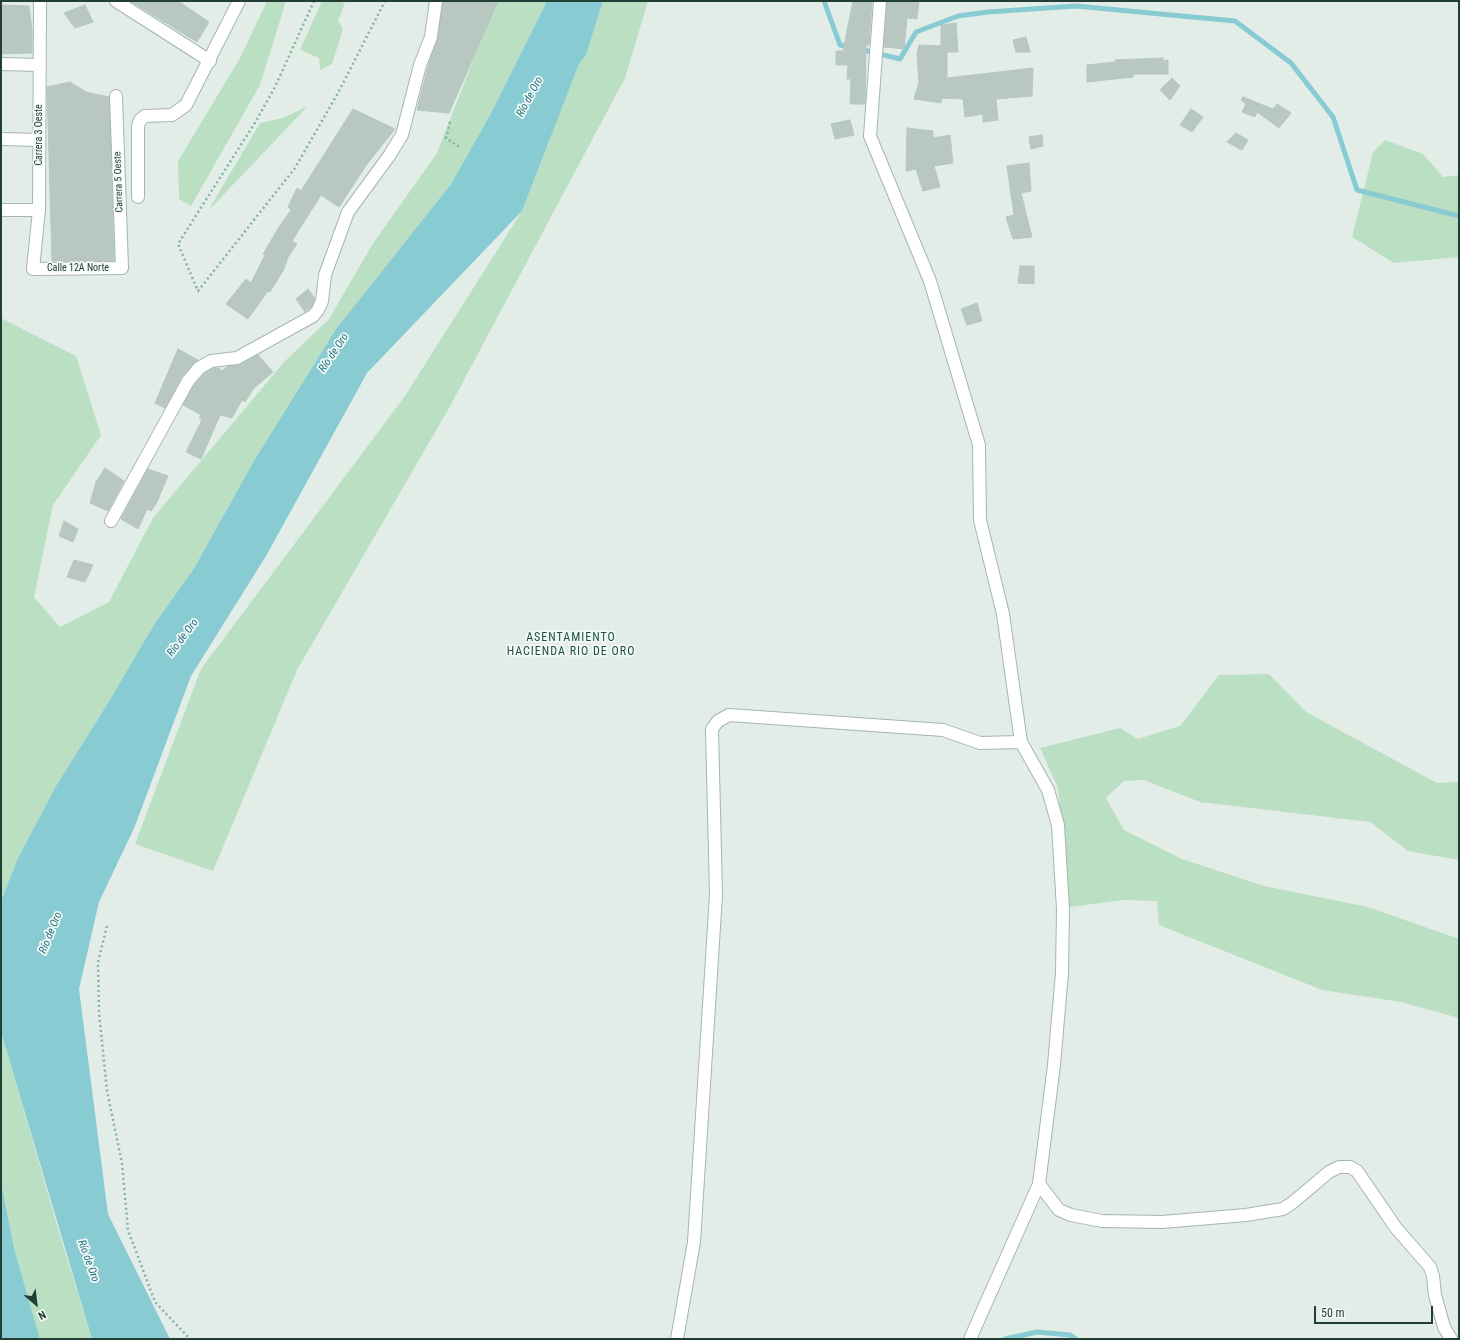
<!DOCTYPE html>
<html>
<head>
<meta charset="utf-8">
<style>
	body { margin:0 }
	#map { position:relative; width:1460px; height:1340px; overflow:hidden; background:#e3ede8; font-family:"Roboto Condensed",sans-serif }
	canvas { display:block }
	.frame { position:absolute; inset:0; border:2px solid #223f36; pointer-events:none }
	.north { position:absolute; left:16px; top:1284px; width:40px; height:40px; -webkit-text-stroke:3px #f3f9f6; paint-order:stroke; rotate:152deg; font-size:11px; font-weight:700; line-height:16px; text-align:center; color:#223f36 }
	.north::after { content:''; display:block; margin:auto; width:14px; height:18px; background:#223f36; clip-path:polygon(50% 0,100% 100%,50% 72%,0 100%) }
	.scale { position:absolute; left:1314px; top:1306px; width:119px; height:18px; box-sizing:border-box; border:2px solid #223f36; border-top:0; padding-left:5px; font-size:12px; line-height:14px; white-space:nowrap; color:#223f36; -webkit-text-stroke:3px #f3f9f6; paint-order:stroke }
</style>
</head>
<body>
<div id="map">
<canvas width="1460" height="1340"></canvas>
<div class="frame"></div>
<div class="north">N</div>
<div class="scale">50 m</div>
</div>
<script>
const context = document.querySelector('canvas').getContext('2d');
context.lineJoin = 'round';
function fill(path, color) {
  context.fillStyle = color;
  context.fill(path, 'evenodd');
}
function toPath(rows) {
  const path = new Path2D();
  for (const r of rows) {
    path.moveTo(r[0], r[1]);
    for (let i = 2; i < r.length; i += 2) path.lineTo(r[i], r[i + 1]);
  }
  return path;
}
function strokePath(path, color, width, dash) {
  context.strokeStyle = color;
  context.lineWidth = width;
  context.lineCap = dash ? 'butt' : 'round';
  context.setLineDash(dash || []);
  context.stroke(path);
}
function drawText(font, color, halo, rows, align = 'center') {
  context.font = font + ' "Roboto Condensed",sans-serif';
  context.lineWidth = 3.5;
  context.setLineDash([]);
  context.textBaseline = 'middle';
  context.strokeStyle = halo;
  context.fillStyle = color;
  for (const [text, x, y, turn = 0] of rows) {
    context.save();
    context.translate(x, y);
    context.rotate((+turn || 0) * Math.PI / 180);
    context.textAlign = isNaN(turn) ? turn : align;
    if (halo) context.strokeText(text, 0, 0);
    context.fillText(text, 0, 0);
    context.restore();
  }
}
const green = toPath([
	[267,1,286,1,260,85,191,206,179,199,178,161,240,58],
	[322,1,340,1,345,3,338,21,343,29,332,64,320,70,319,58,300,50],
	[496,1,547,1,490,115,451,184,336,329,255,459,193,570,155,623,108,703,56,786,18,858,1,901,1,318,76,356,101,435,53,505,34,597,60,627,109,602,153,518,284,362,329,319,372,245,437,153],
	[603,1,648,1,625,78,448,410,297,670,213,871,135,844,201,669,405,396,522,211,579,64,586,55],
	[308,106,208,211,260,123,283,118],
	[1385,140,1423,154,1443,177,1459,175,1459,257,1394,263,1352,237,1373,152],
	[1269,674,1306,712,1437,783,1459,782,1459,860,1408,851,1370,822,1200,802,1144,780,1124,781,1106,798,1124,830,1182,859,1264,886,1368,907,1459,939,1459,1018,1401,1002,1322,990,1159,925,1157,901,1123,900,1063,908,1066,866,1058,788,1040,748,1120,728,1138,739,1180,726,1219,675],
	[1,1032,62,1242,92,1339,40,1339,14,1248,1,1182]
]);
const water = toPath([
	[547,1,603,1,586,55,579,64,522,211,367,373,266,556,191,676,135,826,99,902,79,989,108,1214,170,1339,92,1339,1,1032,1,901,18,858,56,786,108,703,155,623,193,570,255,459,336,329,451,184,490,115],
	[1,1182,14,1248,40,1339,1,1339]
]);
const stream = toPath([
	[824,1,840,45,849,47],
	[859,49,900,59,916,32,958,16,988,12,1076,6,1235,21,1291,63,1333,117,1357,190,1459,216],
	[1005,1339,1037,1332,1070,1335,1076,1339]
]);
const building = toPath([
	[130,1,178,1,209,22,197,42,130,1],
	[443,1,498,1,449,113,417,110,428,66,438,38,443,1],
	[853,1,872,1,869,45,866,45,865,104,850,104,851,79,847,79,848,65,836,65,836,51,843,51,853,1],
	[887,1,919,1,917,19,907,18,904,49,884,47,887,1],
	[1,5,29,6,32,30,32,53,1,54,1,5],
	[85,5,93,22,75,28,64,13,85,5],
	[956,23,958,52,947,52,947,78,1033,68,1032,96,996,99,998,120,983,122,983,114,965,117,963,99,942,98,941,103,914,99,919,82,917,53,919,45,941,46,941,25,956,23],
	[1026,37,1030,52,1016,52,1013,40,1026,37],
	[1163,58,1163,61,1168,60,1168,74,1133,74,1133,77,1087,82,1087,65,1115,62,1115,60,1163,58],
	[1172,78,1180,86,1170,100,1160,90,1172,78],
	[70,82,86,92,109,97,114,261,52,261,47,87,70,82],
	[1243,97,1273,109,1277,104,1291,113,1279,128,1257,112,1255,117,1242,112,1246,104,1241,100,1243,97],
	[353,109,395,129,367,164,339,207,321,195,292,241,297,244,288,257,284,269,270,292,268,291,248,319,226,304,246,279,251,283,265,255,263,254,279,227,291,210,288,207,297,188,301,191,353,109],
	[1191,109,1203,117,1192,132,1180,125,1191,109],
	[850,120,854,135,835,139,831,124,850,120],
	[907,128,933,131,933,138,950,135,953,163,934,166,940,187,923,191,916,169,906,171,907,128],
	[1236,133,1248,140,1242,150,1227,142,1236,133],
	[1042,135,1043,146,1031,149,1029,137,1042,135],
	[1029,163,1031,191,1021,193,1032,237,1013,239,1006,217,1014,215,1007,166,1029,163],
	[1020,266,1034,266,1034,284,1018,283,1020,266],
	[308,289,315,299,312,306,305,312,296,299,308,289],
	[977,303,982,321,967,325,961,309,977,303],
	[178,349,198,360,182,376,165,408,155,403,178,349],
	[258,355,273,372,254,388,245,402,242,400,232,418,220,415,201,459,186,452,202,420,199,418,201,415,183,405,194,385,204,374,213,368,219,368,221,371,229,366,240,365,258,355],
	[105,468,124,481,108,511,90,503,96,482,105,468],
	[148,469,168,476,156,504,151,511,147,509,138,529,121,519,148,469],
	[64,521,78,529,73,542,59,536,64,521],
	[74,560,93,565,85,582,67,577,74,560]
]);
const path = toPath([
	[314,1,275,87,256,121,178,244,198,291,295,168,338,93,385,1],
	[450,122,446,138,459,147],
	[107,926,98,962,99,1012,107,1091,122,1163,128,1230,155,1302,190,1339]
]);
const minor = toPath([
	[40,1,39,210,33,269,122,268,116,96],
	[116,1,210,61],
	[880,1,870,136,930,281,979,445,980,520,1003,614,1021,742,1048,790,1058,825,1063,909,1062,973,1054,1065,1039,1184,970,1339],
	[1,64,40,65],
	[1,139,39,140],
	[138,197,138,126,140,120,145,116,172,115,186,105,239,1],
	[1,210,39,210],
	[111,521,188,381,199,368,211,361,237,358,313,316,318,310,322,301,325,275,348,212,389,156,402,135,420,65,431,37,436,1],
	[1039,1184,1059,1210,1071,1215,1102,1221,1162,1222,1246,1215,1283,1209,1292,1203,1329,1172,1339,1167,1350,1167,1357,1171,1396,1228,1430,1267,1433,1276,1435,1295,1444,1327,1451,1339],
	[677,1339,694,1242,716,895,712,729,718,721,729,715,943,730,980,743,1021,742]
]);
const streetNames = [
	["Carrera 3 Oeste",39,135,-90],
	["Carrera 5 Oeste",119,182,-92],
	["Calle 12A Norte",78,268]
];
const waterNames = [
	["Río de Oro",530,97,-62],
	["Río de Oro",334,353,-56],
	["Río de Oro",183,638,-53],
	["Río de Oro",51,933,-68],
	["Río de Oro",88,1261,70]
];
const quarterNames = [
	["ASENTAMIENTO",571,638],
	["HACIENDA RIO DE ORO",571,652]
];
fill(green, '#bbdfc3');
fill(water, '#89cbd3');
strokePath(stream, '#89cbd3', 5);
fill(building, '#b8c8c1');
strokePath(building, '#b5c7bf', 1);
strokePath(minor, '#a5b5af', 14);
strokePath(path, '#82b2a1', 2.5, [2, 3]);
strokePath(minor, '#fff', 12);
drawText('10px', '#223f36', '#f3f9f6', streetNames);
drawText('italic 11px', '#1a707d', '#f3f9f6', waterNames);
context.letterSpacing = '1px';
drawText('12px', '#1d5243', '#f3f9f6', quarterNames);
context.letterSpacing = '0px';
</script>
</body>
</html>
